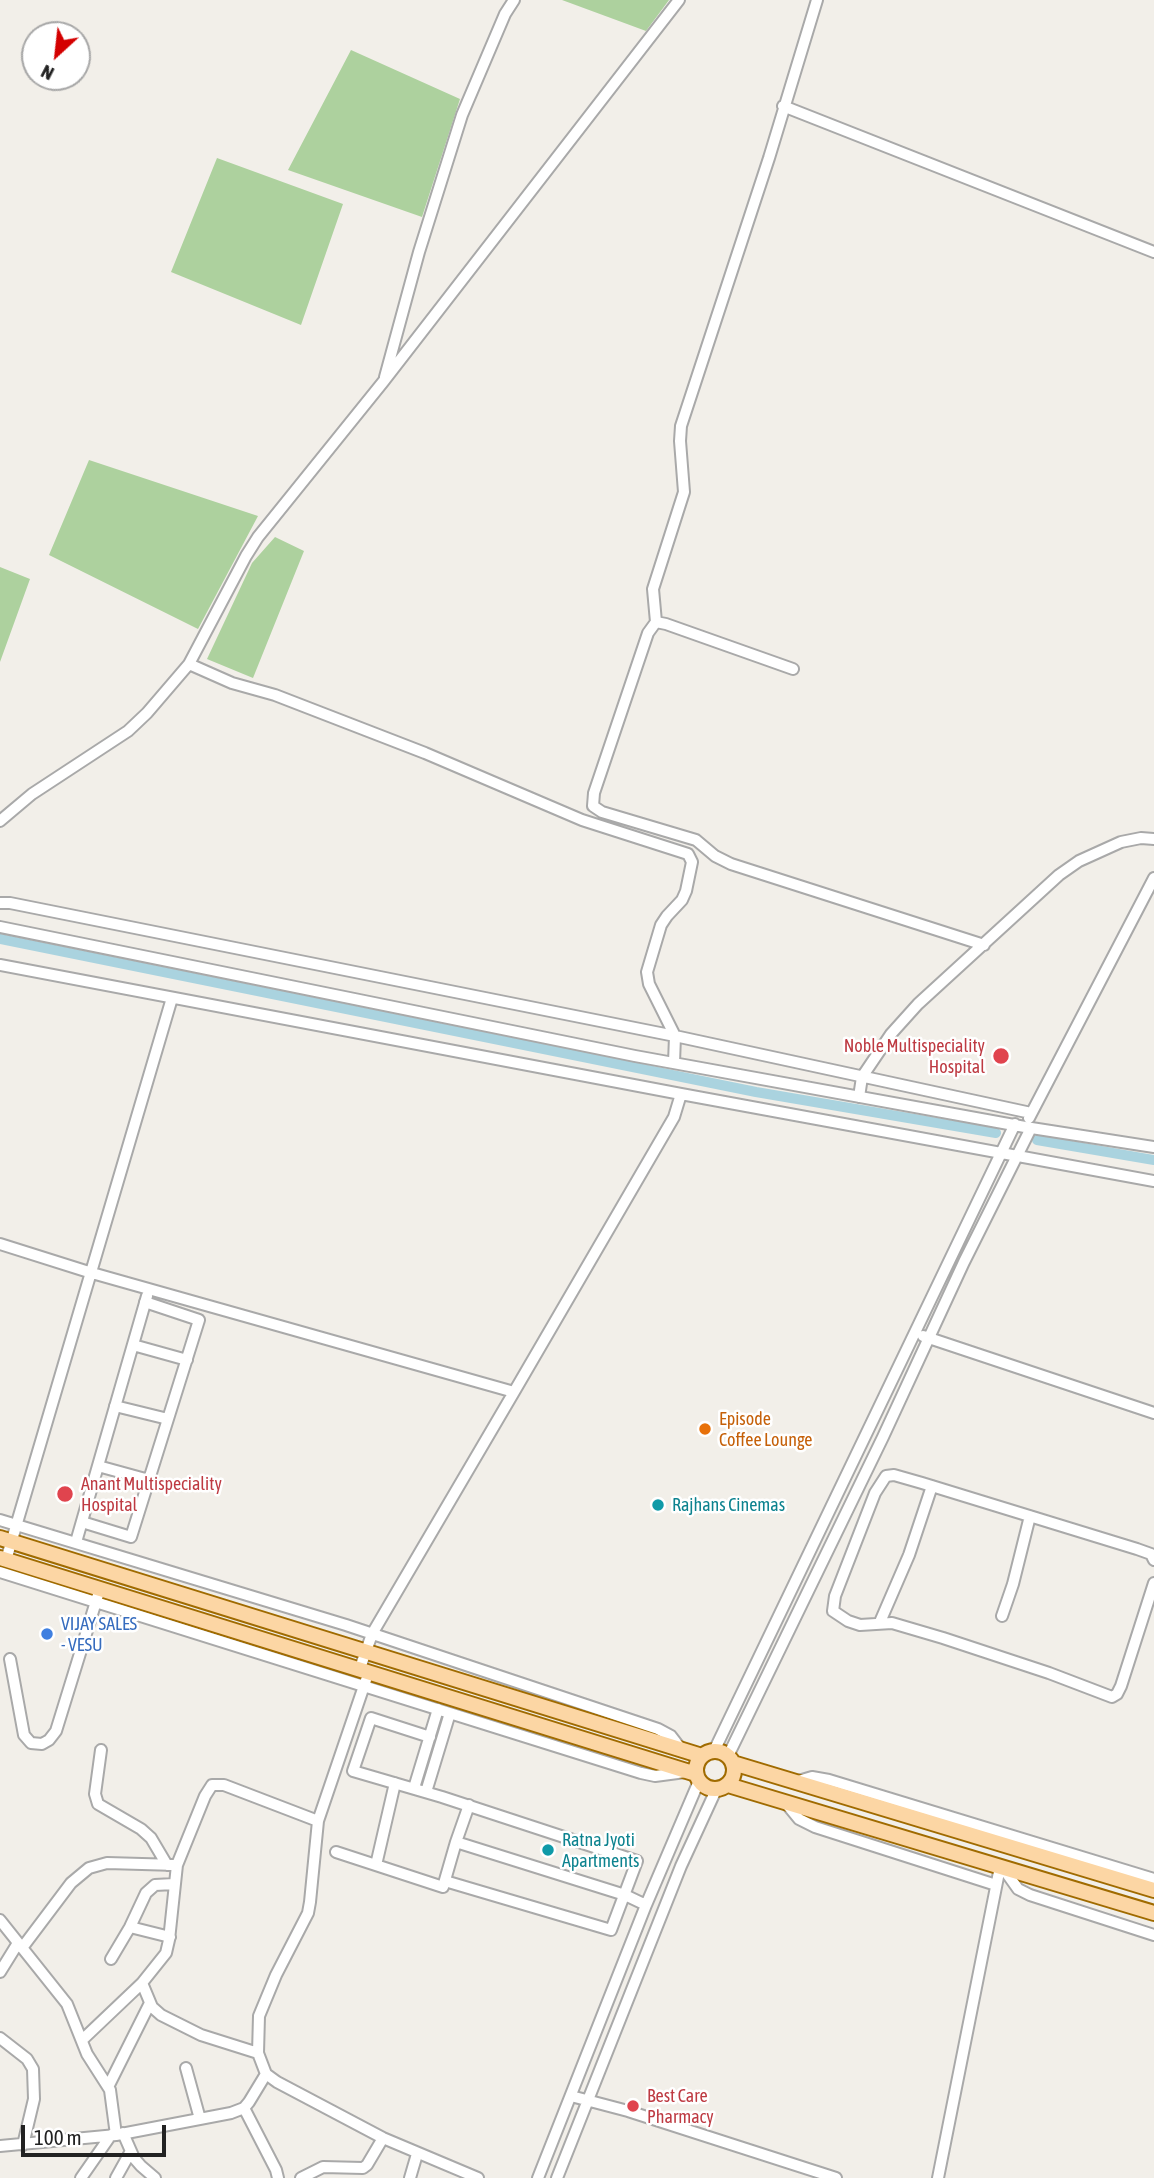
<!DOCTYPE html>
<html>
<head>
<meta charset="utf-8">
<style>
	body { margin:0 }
	#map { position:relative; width:1154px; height:2178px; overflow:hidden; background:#f2efe9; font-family:"Asap Condensed",sans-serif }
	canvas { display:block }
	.north { position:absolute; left:21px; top:21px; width:70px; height:70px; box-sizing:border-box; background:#fff; border:2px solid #a7a7a7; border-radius:50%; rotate:207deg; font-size:19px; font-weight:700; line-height:28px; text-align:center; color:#222 }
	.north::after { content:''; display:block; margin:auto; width:24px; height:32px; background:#d40000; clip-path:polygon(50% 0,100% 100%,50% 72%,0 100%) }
	.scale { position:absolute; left:21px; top:2125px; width:145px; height:32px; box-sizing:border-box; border:4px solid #222; border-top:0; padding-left:9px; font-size:21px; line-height:24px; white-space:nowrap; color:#222; -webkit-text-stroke:5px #fff; paint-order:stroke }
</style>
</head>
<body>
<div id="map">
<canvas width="1154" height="2178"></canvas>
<div class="north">N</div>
<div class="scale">100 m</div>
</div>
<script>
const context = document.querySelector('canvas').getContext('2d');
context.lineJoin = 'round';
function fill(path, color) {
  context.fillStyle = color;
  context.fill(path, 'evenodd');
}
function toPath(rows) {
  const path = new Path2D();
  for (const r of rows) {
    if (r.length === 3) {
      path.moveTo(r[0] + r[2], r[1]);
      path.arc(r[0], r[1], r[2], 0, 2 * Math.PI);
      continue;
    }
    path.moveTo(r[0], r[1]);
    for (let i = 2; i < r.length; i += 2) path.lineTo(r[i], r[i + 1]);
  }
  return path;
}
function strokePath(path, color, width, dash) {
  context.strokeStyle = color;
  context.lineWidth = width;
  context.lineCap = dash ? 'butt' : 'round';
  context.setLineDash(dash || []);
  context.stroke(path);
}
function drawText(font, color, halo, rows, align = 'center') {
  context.font = font + ' "Asap Condensed",sans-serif';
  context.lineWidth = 5;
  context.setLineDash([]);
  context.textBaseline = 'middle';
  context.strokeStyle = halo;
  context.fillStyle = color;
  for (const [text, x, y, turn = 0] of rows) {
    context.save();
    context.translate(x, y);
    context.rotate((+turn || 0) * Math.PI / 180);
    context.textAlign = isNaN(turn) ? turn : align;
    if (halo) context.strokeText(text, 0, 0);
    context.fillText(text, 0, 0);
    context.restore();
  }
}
const forest = toPath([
	[562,0,669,0,646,31],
	[351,50,460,99,422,217,288,170],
	[217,158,343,204,301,325,171,272],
	[89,460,258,516,198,629,49,555],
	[275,537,304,551,253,678,207,659,252,563],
	[0,567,30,579,0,662]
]);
const canal = toPath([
	[0,939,756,1092,996,1133],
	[1037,1140,1154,1160]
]);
const minor = toPath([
	[783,106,1154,252],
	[385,377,419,252,462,115,505,14,514,0],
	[656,622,653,589,684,492,680,441,681,426,769,158,817,0],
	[189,664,232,683,275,695,425,753,582,820,688,854,692,862,686,891,682,900,667,916,661,925,647,972,649,984,675,1036,674,1063],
	[793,669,666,624,656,622,648,633,594,793,593,806,602,812,696,840,715,856,731,864,984,945],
	[0,821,32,794,128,731,147,713,189,664,246,556,258,537,383,382,679,0],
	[0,903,10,903,675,1036,1031,1113],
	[0,927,635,1056,1025,1127,1154,1147],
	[0,965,681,1094,1154,1181],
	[859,1097,862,1077,891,1034,918,1004,1059,875,1079,861,1121,842,1141,838,1154,839],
	[1029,1118,1154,878],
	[0,1244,92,1273,514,1392,674,1117,681,1094],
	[923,1336,1154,1413],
	[133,1345,187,1360],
	[115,1406,168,1419],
	[98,1466,149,1480],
	[0,1520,346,1625,658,1729,671,1736,681,1749],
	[82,1522,131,1537,199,1320,145,1302],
	[76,1542,147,1296],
	[6,1560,172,998],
	[1154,1560,1151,1554,1137,1549,922,1483,894,1475,886,1476,875,1493,835,1596,833,1611,848,1621,860,1625,892,1623,943,1638,1049,1673,1112,1697,1117,1694,1121,1686,1154,1583],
	[0,1572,641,1773,655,1776,685,1772],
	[1002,1616,1013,1584,1030,1516],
	[880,1622,909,1555,932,1486],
	[10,1659,24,1735,31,1743,42,1744,49,1740,56,1731,98,1595],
	[359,1671,372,1634,514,1392],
	[366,1680,318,1821,310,1902,308,1913,276,1975,259,2016,258,2053,266,2074,277,2082,383,2138,478,2178],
	[430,1737,371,1718,353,1771,442,1797,637,1861,611,1930,445,1881],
	[101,1750,95,1794,98,1804,141,1829,151,1838,167,1865],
	[714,1751,1015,1124],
	[728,1756,883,1437,964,1262,1031,1128],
	[795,1782,812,1777,829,1780,1154,1879],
	[414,1788,438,1709],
	[426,1792,450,1713],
	[785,1802,799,1819,815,1827,996,1885],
	[456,1842,469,1805],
	[336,1852,443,1887,456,1842,625,1895,646,1905],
	[376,1865,395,1783],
	[1003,1868,1018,1889,1030,1895,1154,1935],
	[0,1920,67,2004,87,2054,110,2090,116,2135],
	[130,1927,170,1937],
	[22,1948,71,1883,89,1868,107,1863,177,1865],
	[111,1959,130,1927,146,1893,155,1885,174,1884],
	[0,1972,18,1943],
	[142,1983,152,2007,161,2015,201,2035,258,2053],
	[0,2038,27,2059,33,2069,34,2099,23,2145],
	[82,2040,142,1983,166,1953,169,1940,177,1865,205,1796,212,1785,224,1785,318,1821],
	[186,2068,200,2119],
	[109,2085,150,2003],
	[571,2096,628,2111,836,2178],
	[244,2108,276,2170,278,2178],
	[123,2133,134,2158,141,2166,155,2178],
	[0,2146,116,2135,231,2113,244,2108,249,2102,266,2074],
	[81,2178,111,2135],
	[116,2178,131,2151],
	[301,2178,323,2167,363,2168,367,2165,383,2138],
	[410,2178,417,2154],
	[538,2178,646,1905,699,1781],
	[557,2178,681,1866,716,1790],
	[938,2178,1000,1867]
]);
const major = toPath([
	[0,1538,702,1756],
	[0,1558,696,1774],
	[715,1770,19],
	[733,1763,1154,1890],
	[728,1785,1154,1913]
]);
const markers = [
	[1001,1056,9,"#e0444e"],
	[705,1429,7,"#e8710a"],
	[65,1494,9,"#e0444e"],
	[658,1505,7,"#0f9aa8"],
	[47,1634,7,"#3f7fe0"],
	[548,1850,7,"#0f9aa8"],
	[633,2106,7,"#e0444e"]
];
const healthNames = [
	["Noble Multispeciality",985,1046,"right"],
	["Hospital",985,1067,"right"],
	["Anant Multispeciality",81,1484],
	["Hospital",81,1505],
	["Best Care",647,2096],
	["Pharmacy",647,2117]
];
const foodNames = [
	["Episode",719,1419],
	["Coffee Lounge",719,1440]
];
const cultureNames = [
	["Rajhans Cinemas",672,1505],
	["Ratna Jyoti",562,1840],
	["Apartments",562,1861]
];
const shopNames = [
	["VIJAY SALES",61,1624],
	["- VESU",61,1645]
];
fill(forest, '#add19e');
strokePath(canal, '#aad3df', 10);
strokePath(minor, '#a9a9a9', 14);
strokePath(major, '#a06b00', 18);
strokePath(minor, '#fff', 10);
strokePath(major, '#fcd6a4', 14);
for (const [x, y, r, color] of markers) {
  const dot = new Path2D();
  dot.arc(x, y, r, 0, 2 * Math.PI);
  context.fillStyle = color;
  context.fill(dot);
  strokePath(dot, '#fff', 2.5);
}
drawText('18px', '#be3a42', '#fff', healthNames, 'left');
drawText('18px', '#c56008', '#fff', foodNames, 'left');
drawText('18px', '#0d838f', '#fff', cultureNames, 'left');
drawText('18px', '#366cbe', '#fff', shopNames, 'left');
</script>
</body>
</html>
